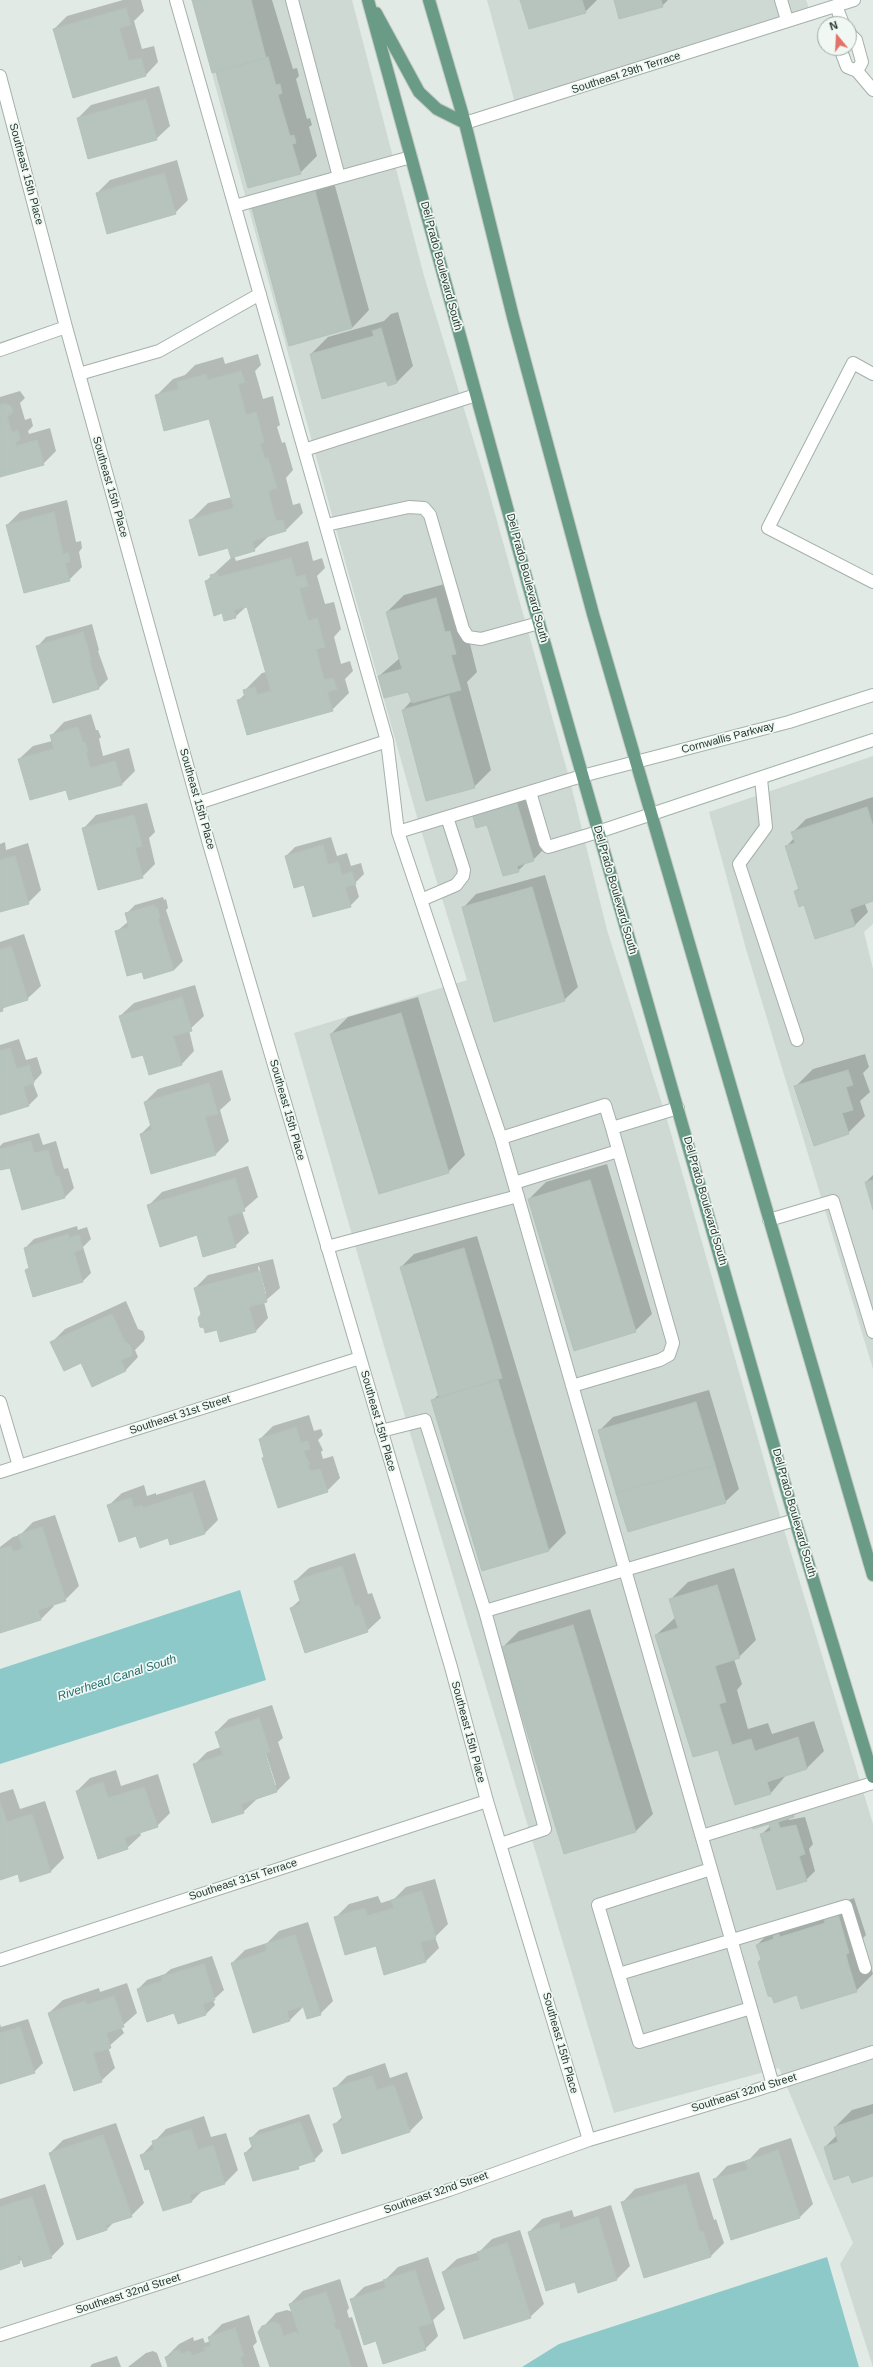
<!DOCTYPE html>
<html>
<head>
<meta charset="utf-8">
<style>
	body { margin:0 }
	#map { position:relative; width:873px; height:2367px; overflow:hidden; background:#e1eae4; font-family:Arial,sans-serif }
	canvas { display:block }
	.north { position:absolute; left:817px; top:16px; width:40px; height:40px; box-sizing:border-box; background:#f1f7f3; border:1px solid #9faba5; border-radius:50%; rotate:342deg; font-size:11px; font-weight:700; line-height:16px; text-align:center; color:#233930 }
	.north::after { content:''; display:block; margin:auto; width:14px; height:18px; background:#e47165; clip-path:polygon(50% 0,100% 100%,50% 72%,0 100%) }
</style>
</head>
<body>
<div id="map">
<canvas width="873" height="2367"></canvas>
<div class="north">N</div>
</div>
<script>
const context = document.querySelector('canvas').getContext('2d');
context.lineJoin = 'round';
function fill(path, color) {
  context.fillStyle = color;
  context.fill(path, 'evenodd');
}
function toPath(rows) {
  const path = new Path2D();
  for (const r of rows) {
    path.moveTo(r[0], r[1]);
    for (let i = 2; i < r.length; i += 2) path.lineTo(r[i], r[i + 1]);
  }
  return path;
}
function strokePath(path, color, width, dash) {
  context.strokeStyle = color;
  context.lineWidth = width;
  context.lineCap = dash ? 'butt' : 'round';
  context.setLineDash(dash || []);
  context.stroke(path);
}
function drawText(font, color, halo, rows, align = 'center') {
  context.font = font + ' Arial,sans-serif';
  context.lineWidth = 3.5;
  context.setLineDash([]);
  context.textBaseline = 'middle';
  context.strokeStyle = halo;
  context.fillStyle = color;
  for (const [text, x, y, turn = 0] of rows) {
    context.save();
    context.translate(x, y);
    context.rotate((+turn || 0) * Math.PI / 180);
    context.textAlign = isNaN(turn) ? turn : align;
    if (halo) context.strokeText(text, 0, 0);
    context.fillText(text, 0, 0);
    context.restore();
  }
}
const built = toPath([
	[192,0,352,0,424,276,485,478,570,781,607,930,668,1123,782,1523,873,1824,873,2367,840,2264,853,2243,779,2068,614,2113,386,1353,294,1033,467,980,417,817,332,515],
	[487,0,806,0,813,20,515,103],
	[873,756,873,924,864,932,873,969,873,1369,746,949,709,812]
]);
const water = toPath([
	[240,1590,266,1680,0,1764,0,1669],
	[827,2257,859,2367,522,2367,559,2344]
]);
const shadow = toPath([
	[123,0,141,0,144,11,134,21,142,49,154,46,158,62,145,76,54,29,67,16],
	[193,0,272,0,293,69,297,68,299,76,296,79,307,119,310,118,312,125,309,127,317,156,300,173,249,187,216,71],
	[521,0,597,0,585,12],
	[615,0,668,0,662,6],
	[159,86,170,126,156,139,78,118,91,105],
	[177,160,188,200,175,213,97,193,110,180],
	[332,175,369,310,352,328,290,345,253,208,270,191],
	[398,312,413,366,396,383,311,354,328,337,384,321,391,314],
	[258,354,261,365,255,371,263,399,273,396,280,425,277,427,282,443,285,442,293,470,286,478,293,505,300,503,303,513,286,530,270,535,254,550,234,556,236,561,308,541,313,561,322,558,325,568,317,576,325,604,334,602,341,629,334,637,341,664,350,661,353,671,345,679,349,693,332,710,238,701,245,694,245,690,262,673,266,672,248,605,235,617,206,581,232,557,229,546,191,520,208,503,232,497,210,417,156,396,173,379,185,375,195,365,223,357,225,364],
	[20,391,25,398,20,403,25,420,31,418,33,426,28,431,29,434,50,428,56,451,43,464,0,476,0,397],
	[67,500,76,542,81,541,82,548,79,552,82,567,69,580,7,525,20,512],
	[452,582,462,616,466,615,472,636,469,640,477,672,467,682,491,770,474,787,403,710,412,700,409,691,379,676,400,658,387,612,404,595],
	[92,624,99,650,98,651,108,679,99,688,54,701,38,646,46,637],
	[91,714,96,730,98,730,101,737,99,739,103,756,129,748,135,771,122,784,69,799,66,789,19,759,33,746,52,741,51,736,64,722],
	[533,784,550,843,533,860,527,862,518,871,487,824,473,814,490,797],
	[873,797,873,900,865,904,868,912,855,925,816,938,804,904,795,891,799,888,786,847,794,838,793,832,806,819],
	[147,803,155,832,149,838,155,864,142,877,83,829,96,815],
	[331,837,337,856,347,853,351,866,361,863,364,874,355,883,359,897,350,906,305,884,286,856,295,847],
	[5,842,6,850,28,843,41,890,28,903,0,911,0,844],
	[545,875,578,987,564,1000,463,908,476,894],
	[163,897,164,900,166,899,168,908,166,910,183,961,174,970,143,970,116,932,129,921,127,913,135,905],
	[24,934,41,986,27,999,8,1005,0,1011,0,942],
	[195,985,204,1016,189,1030,194,1051,181,1065,143,1053,120,1016,134,1003],
	[418,997,465,1155,448,1172,331,1034,348,1017],
	[19,1039,26,1060,37,1057,42,1073,33,1083,38,1096,29,1105,0,1114,0,1045],
	[865,1054,869,1067,863,1073,870,1092,860,1101,865,1116,848,1133,796,1086,813,1069],
	[222,1070,231,1100,220,1110,229,1141,216,1154,141,1134,151,1124,145,1102,158,1089],
	[39,1133,43,1145,56,1141,64,1169,68,1168,74,1188,65,1197,22,1209,10,1166,0,1169,0,1146,3,1143],
	[607,1164,652,1314,635,1331,529,1199,546,1182],
	[248,1166,258,1197,242,1211,249,1233,235,1246,197,1234,149,1205,162,1192],
	[873,1175,873,1206,866,1182],
	[77,1226,78,1230,87,1227,91,1239,83,1247,91,1273,82,1282,27,1270,30,1267,25,1248,34,1239],
	[477,1236,566,1533,549,1550,483,1570,432,1401,439,1394,401,1267,414,1254],
	[273,1259,280,1288,264,1302,268,1318,255,1332,218,1329,195,1288,208,1275],
	[259,1266,266,1294,264,1294,258,1267],
	[126,1301,138,1329,143,1331,145,1337,144,1341,135,1350,138,1357,125,1371,82,1362,52,1342,65,1329],
	[709,1390,739,1489,725,1502,599,1431,613,1417],
	[309,1415,314,1431,321,1429,323,1435,318,1440,323,1450,321,1452,323,1459,333,1456,340,1478,327,1491,265,1456,260,1439,273,1426],
	[205,1480,218,1520,205,1533,168,1537,108,1506,122,1493,144,1485,147,1496,156,1493,156,1495],
	[55,1515,79,1586,65,1600,53,1604,54,1606,41,1619,0,1632,0,1547,13,1537,20,1535,33,1522],
	[355,1553,368,1594,372,1593,381,1618,367,1631,291,1608,301,1599,295,1581,309,1568],
	[734,1568,756,1640,739,1657,734,1659,742,1684,737,1690,748,1729,768,1723,772,1734,814,1721,824,1751,807,1768,787,1774,771,1793,736,1804,719,1748,656,1635,676,1617,671,1599,688,1582],
	[590,1609,653,1814,636,1831,564,1852,502,1648,519,1631],
	[272,1705,283,1738,278,1742,290,1778,277,1791,257,1799,243,1812,194,1765,207,1752,221,1747,216,1732,229,1719],
	[264,1748,276,1785,274,1785,262,1749],
	[116,1770,121,1786,158,1774,170,1813,157,1826,140,1832,141,1835,127,1848,77,1791,90,1778],
	[13,1789,20,1809,45,1801,64,1858,51,1871,19,1873,0,1880,0,1793],
	[802,1807,793,1816,788,1817,789,1820,805,1817,813,1844,809,1849,815,1871,806,1880,762,1834,770,1826],
	[435,1879,448,1924,435,1937,439,1948,426,1961,376,1944,336,1917,349,1904,378,1896,381,1903,394,1899,406,1887],
	[854,1898,866,1935,863,1938,864,1946,873,1974,856,1991,797,1994,762,1960,757,1945,774,1928],
	[308,1922,333,2001,320,2014,304,2006,290,2020,254,2031,232,1963,245,1950,267,1943,279,1931],
	[212,1956,224,1990,213,2000,215,2005,206,2014,179,2023,175,2012,138,1989,147,1980,165,1974,171,1969],
	[127,1983,137,2013,121,2027,124,2033,108,2047,115,2068,101,2081,49,2013,63,2000,99,1988,100,1992],
	[28,2019,43,2063,34,2072,0,2083,0,2024,1,2027],
	[385,2063,390,2078,407,2072,423,2118,410,2131,343,2153,334,2125,343,2116,334,2089,347,2076],
	[873,2104,873,2175,850,2174,825,2147,837,2135,835,2127,852,2110],
	[309,2114,323,2151,314,2160,286,2172,245,2153,252,2146,250,2139,259,2130],
	[204,2116,211,2137,226,2133,238,2170,225,2183,203,2190,192,2201,163,2210,150,2167,141,2156,166,2129],
	[116,2123,144,2203,131,2216,114,2222,107,2229,50,2153,63,2140],
	[791,2138,813,2204,800,2217,732,2239,714,2180,727,2166,744,2161,747,2162,760,2148],
	[699,2172,714,2220,716,2219,724,2243,711,2256,622,2203,635,2189],
	[45,2184,64,2244,51,2257,22,2259,19,2262,0,2267,0,2199],
	[611,2205,630,2266,617,2279,575,2281,529,2232,542,2219,572,2210,574,2217],
	[520,2230,544,2304,530,2317,443,2272,457,2259,479,2252,492,2239],
	[428,2257,445,2309,433,2320,438,2336,425,2349,376,2340,351,2300,364,2287,385,2280,398,2267],
	[340,2279,349,2308,347,2311,349,2318,352,2317,368,2367,271,2367,263,2327,276,2313,287,2310,293,2312,290,2304,303,2291],
	[249,2315,257,2342,253,2346,260,2367,169,2367,166,2357,179,2344,193,2337,194,2341,203,2338,205,2343,210,2341,209,2337,222,2324],
	[153,2351,157,2353,162,2367,128,2367,146,2353],
	[117,2356,121,2367,90,2367,92,2364]
]);
const building = toPath([
	[192,0,251,0,266,58,212,73,192,0],
	[520,0,582,0,586,13,529,29,520,0],
	[614,0,661,0,663,7,619,19,614,0],
	[126,8,131,25,119,28,129,61,141,58,146,76,73,98,53,29,126,8],
	[268,57,276,85,280,84,282,93,278,95,290,136,294,135,296,143,292,144,301,174,248,188,216,72,268,57],
	[146,99,157,140,88,159,77,118,146,99],
	[164,173,176,214,107,234,96,193,164,173],
	[315,191,352,328,289,346,252,208,315,191],
	[381,328,397,383,388,386,386,381,322,399,310,354,374,336,372,331,381,328],
	[241,371,245,382,238,384,246,415,256,412,264,442,260,444,265,459,268,458,277,488,268,491,276,521,283,520,286,531,252,541,255,551,231,558,228,548,199,556,189,520,234,508,209,419,164,431,155,395,179,389,177,382,206,374,208,380,241,371],
	[6,404,11,406,13,412,7,417,12,432,18,430,20,440,15,442,16,446,37,440,44,465,0,477,0,405,6,404],
	[54,512,63,555,68,553,70,562,65,563,70,581,24,593,6,525,54,512],
	[291,558,296,577,305,575,308,586,299,588,308,621,317,618,325,647,316,649,324,680,333,678,337,689,327,692,333,711,247,735,237,700,245,698,243,690,255,687,257,695,271,691,247,607,234,610,236,618,224,621,222,613,214,616,205,581,212,579,210,575,217,573,219,577,291,558],
	[436,598,445,632,450,631,456,654,451,655,461,690,412,703,408,692,384,698,378,676,402,669,386,612,436,598],
	[83,632,91,659,89,660,99,689,53,703,36,646,83,632],
	[449,696,475,788,426,801,402,710,449,696],
	[78,727,83,743,85,742,88,752,86,752,90,768,115,761,122,785,69,800,66,790,30,800,18,759,54,749,50,735,78,727],
	[516,800,534,861,517,866,519,872,503,876,487,825,476,828,472,813,516,800],
	[867,807,873,826,873,901,850,909,855,926,815,939,804,905,799,907,794,891,799,890,785,846,795,843,791,832,867,807],
	[134,815,142,846,135,848,143,878,98,890,82,828,134,815],
	[323,845,328,865,338,862,342,875,352,872,356,884,345,887,351,907,313,917,304,885,294,888,285,856,323,845],
	[15,856,29,904,0,912,0,860,15,856],
	[532,887,565,1001,494,1022,462,907,532,887],
	[154,905,155,908,157,907,160,918,158,919,174,970,144,979,142,972,127,976,115,931,129,927,125,913,154,905],
	[11,946,28,1000,2,1008,3,1011,0,1012,0,950,11,946],
	[182,997,192,1031,173,1036,182,1065,149,1075,143,1055,132,1058,119,1016,182,997],
	[401,1013,449,1173,379,1194,330,1034,401,1013],
	[10,1048,17,1069,29,1065,34,1083,23,1087,29,1106,0,1115,0,1051,10,1048],
	[848,1070,853,1085,846,1087,853,1110,842,1113,849,1134,814,1146,794,1086,848,1070],
	[209,1083,218,1114,205,1117,216,1155,151,1174,140,1134,152,1130,144,1102,209,1083],
	[31,1141,34,1153,48,1150,56,1177,59,1176,65,1198,22,1210,10,1168,0,1170,0,1149,31,1141],
	[235,1178,245,1211,227,1217,236,1247,203,1257,197,1235,160,1247,147,1205,235,1178],
	[590,1180,636,1332,574,1351,528,1199,590,1180],
	[873,1180,873,1210,865,1182,873,1180],
	[68,1234,69,1238,79,1235,83,1249,74,1252,83,1282,33,1297,25,1270,29,1268,24,1248,68,1234],
	[464,1248,502,1378,439,1397,400,1267,464,1248],
	[260,1271,267,1302,249,1307,256,1332,220,1342,217,1330,205,1333,204,1328,200,1327,198,1318,201,1314,194,1288,260,1271],
	[112,1314,125,1342,129,1344,132,1350,132,1355,121,1360,126,1371,92,1387,81,1363,64,1371,50,1342,112,1314],
	[498,1380,549,1551,482,1571,431,1400,498,1380],
	[696,1402,715,1465,616,1493,598,1430,696,1402],
	[296,1427,301,1443,308,1441,310,1449,303,1451,310,1464,308,1466,310,1471,320,1469,328,1492,278,1508,262,1458,264,1457,259,1439,296,1427],
	[715,1465,726,1503,628,1532,616,1493,715,1465],
	[192,1492,205,1534,170,1545,168,1538,140,1548,136,1536,119,1542,107,1505,131,1498,134,1508,142,1505,143,1508,192,1492],
	[42,1527,66,1601,38,1610,41,1620,0,1633,0,1549,11,1546,13,1552,23,1548,18,1535,42,1527],
	[342,1566,355,1607,359,1605,368,1632,305,1653,290,1608,301,1604,294,1581,342,1566],
	[717,1585,740,1658,715,1666,726,1702,719,1704,732,1745,751,1739,755,1751,798,1737,807,1769,767,1782,771,1794,735,1805,718,1750,693,1757,655,1635,678,1628,669,1599,717,1585],
	[573,1625,636,1832,564,1854,501,1647,573,1625],
	[259,1718,270,1752,265,1753,277,1792,241,1804,244,1813,212,1823,193,1764,223,1755,215,1732,259,1718],
	[103,1782,108,1798,144,1787,158,1827,124,1838,128,1849,98,1859,76,1791,103,1782],
	[0,1802,7,1822,32,1814,51,1872,20,1882,18,1874,0,1880,0,1802],
	[792,1812,794,1817,778,1822,780,1828,796,1825,805,1854,799,1856,807,1881,777,1890,760,1834,771,1831,769,1824,753,1829,751,1825,792,1812],
	[422,1891,436,1938,420,1942,426,1962,384,1975,376,1946,345,1955,334,1917,365,1908,367,1916,394,1908,391,1900,422,1891],
	[838,1914,849,1953,846,1954,848,1963,857,1992,801,2009,797,1995,774,2003,772,1997,768,1996,758,1962,761,1959,756,1945,774,1939,773,1936,779,1934,780,1937,825,1923,824,1919,838,1914],
	[295,1935,321,2015,307,2019,303,2006,287,2011,290,2021,253,2033,231,1963,267,1951,265,1944,295,1935],
	[204,1964,215,2000,203,2004,206,2015,178,2024,174,2013,147,2022,137,1989,162,1981,161,1977,204,1964],
	[114,1996,124,2027,106,2033,111,2048,93,2053,102,2082,74,2091,48,2013,85,2001,87,2005,114,1996],
	[20,2027,35,2073,0,2084,0,2033,20,2027],
	[372,2076,377,2090,394,2085,410,2132,342,2154,333,2124,343,2121,333,2088,372,2076],
	[873,2114,873,2176,852,2183,849,2175,834,2180,824,2147,838,2142,834,2127,873,2114],
	[300,2122,315,2161,298,2166,299,2169,253,2181,244,2153,253,2150,249,2138,300,2122],
	[191,2129,198,2150,213,2145,225,2184,190,2195,192,2202,163,2211,149,2169,145,2170,140,2155,154,2150,152,2141,191,2129],
	[103,2135,132,2217,106,2225,107,2230,77,2240,49,2153,103,2135],
	[778,2150,800,2218,731,2240,713,2179,748,2170,745,2161,778,2150],
	[686,2184,700,2232,703,2231,711,2257,644,2278,621,2202,686,2184],
	[32,2197,52,2258,24,2267,20,2255,17,2256,20,2263,0,2270,0,2207,32,2197],
	[598,2217,617,2280,578,2293,575,2282,546,2291,528,2232,559,2222,560,2230,598,2217],
	[507,2243,531,2318,464,2339,442,2272,480,2260,477,2252,507,2243],
	[415,2270,432,2323,418,2327,426,2350,383,2364,376,2341,364,2345,350,2299,386,2288,383,2280,415,2270],
	[326,2292,336,2322,333,2323,336,2330,339,2329,351,2367,270,2367,258,2332,262,2326,274,2322,280,2325,284,2338,286,2335,295,2332,299,2334,289,2304,326,2292],
	[235,2328,244,2356,240,2357,243,2367,168,2367,165,2357,172,2355,172,2352,180,2350,181,2354,190,2351,192,2356,205,2351,204,2348,211,2346,208,2337,235,2328]
]);
const lane = toPath([
	[176,0,387,741,398,832,501,1138,773,2085],
	[292,0,339,177],
	[836,6,843,24],
	[840,48,847,67,857,71,862,62,856,40,849,33],
	[857,71,873,90],
	[235,206,411,157],
	[79,374,159,351,260,294],
	[873,374,853,363,768,528,873,582],
	[304,450,476,395],
	[326,525,409,507,424,508,430,515,463,629,468,637,481,639,539,623],
	[761,779,766,827,739,864,797,1040],
	[530,792,545,843,548,847,598,832],
	[198,803,387,741],
	[398,832,582,776],
	[421,900,456,885,463,876,464,870,447,817],
	[501,1138,605,1105,612,1128,678,1108],
	[514,1183,618,1151],
	[769,1220,833,1201,873,1332],
	[327,1247,518,1196],
	[572,1386,660,1360,669,1355,673,1343,612,1128],
	[381,1431,425,1420,485,1611],
	[702,1836,873,1783],
	[501,1844,545,1829,485,1611,795,1520],
	[711,1869,598,1905,639,2042,751,2008],
	[619,1974,846,1906,865,1968]
]);
const street = toPath([
	[781,0,787,20],
	[0,76,66,327,209,844,451,1667,487,1801,589,2140],
	[465,123,854,0],
	[0,350,66,327],
	[0,1402,19,1466],
	[0,1472,360,1358],
	[0,1960,487,1801],
	[0,2335,449,2190,589,2140,747,2093,873,2052]
]);
const secondary = toPath([
	[582,776,789,722,873,695],
	[598,832,873,740]
]);
const primary = toPath([
	[368,0,534,606,795,1520,873,1777],
	[429,0,465,123,513,317,593,614,873,1575],
	[376,13,419,92,437,109,465,123]
]);
const streetNames = [
	["Southeast 29th Terrace",626,73,-18],
	["Southeast 15th Place",26,174,75],
	["Del Prado Boulevard South",441,266,75],
	["Southeast 15th Place",110,487,74],
	["Del Prado Boulevard South",527,578,75],
	["Cornwallis Parkway",728,738,-15],
	["Southeast 15th Place",197,799,74],
	["Del Prado Boulevard South",615,890,74],
	["Southeast 15th Place",287,1110,74],
	["Del Prado Boulevard South",705,1201,74],
	["Southeast 31st Street",180,1415,-18],
	["Southeast 15th Place",378,1421,74],
	["Del Prado Boulevard South",794,1513,74],
	["Southeast 15th Place",468,1732,75],
	["Southeast 31st Terrace",243,1880,-18],
	["Southeast 15th Place",560,2043,74],
	["Southeast 32nd Street",744,2093,-17],
	["Southeast 32nd Street",436,2193,-19],
	["Southeast 32nd Street",128,2294,-18]
];
const waterNames = [
	["Riverhead Canal South",117,1678,-18]
];
fill(built, '#cfd9d3');
fill(water, '#8ec9ca');
fill(shadow, '#0003');
fill(building, '#b6c4bd');
strokePath(building, '#b4c3ba', 1);
strokePath(lane, '#a4b1aa', 14);
strokePath(street, '#a4b1aa', 14);
strokePath(secondary, '#a1b4aa', 14);
strokePath(primary, '#c1c8c5', 14);
strokePath(lane, '#fff', 12);
strokePath(street, '#fff', 12);
strokePath(secondary, '#fff', 12);
strokePath(primary, '#6a9b87', 12);
drawText('11px', '#233930', '#f1f7f3', streetNames);
drawText('italic 12px', '#236d6e', '#f1f7f3', waterNames);
</script>
</body>
</html>
